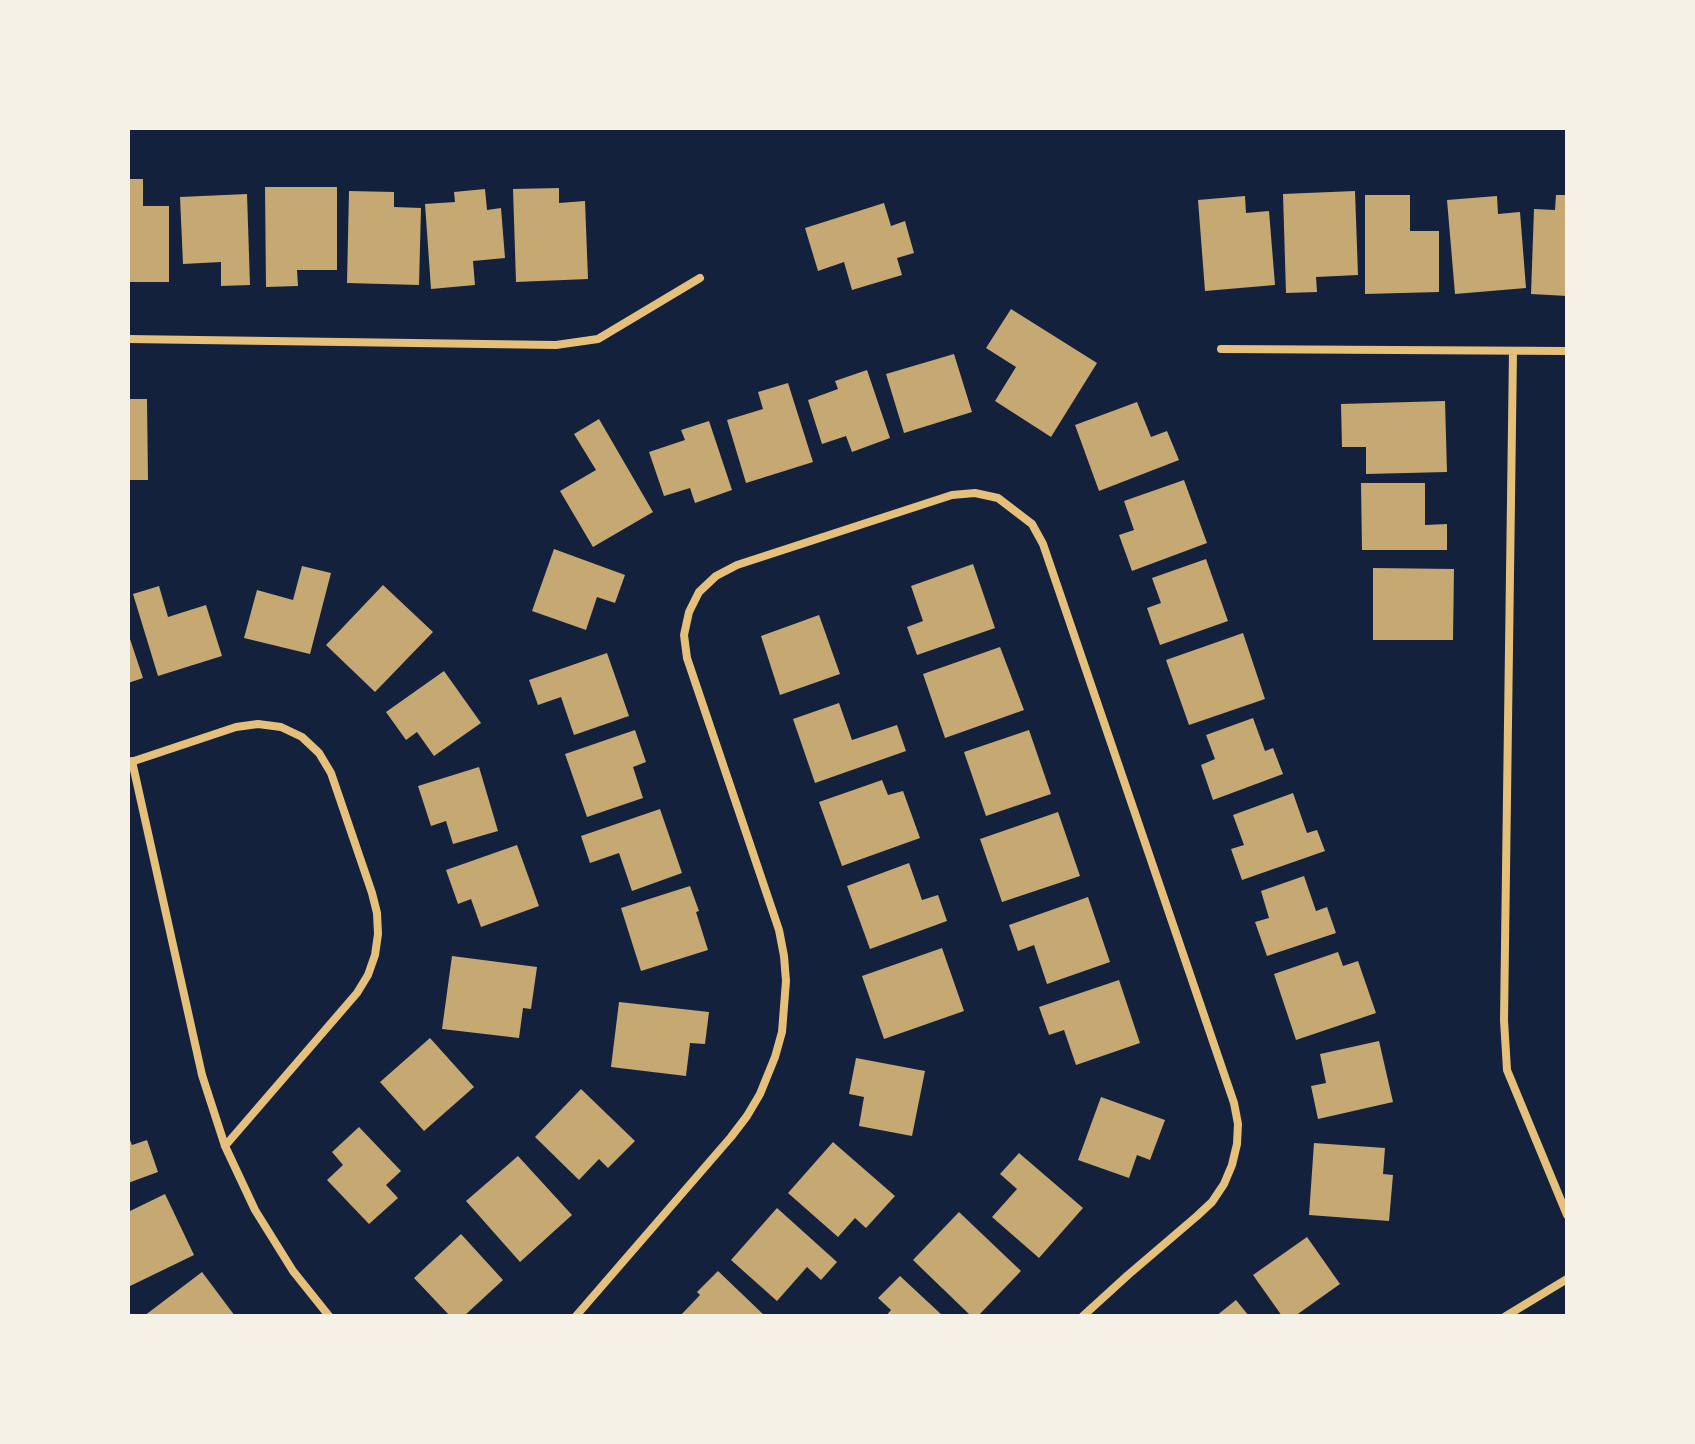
<!DOCTYPE html>
<html>
<head>
<meta charset="utf-8">
<style>
	body { margin:0 }
	#map { position:relative; width:1695px; height:1444px; overflow:hidden; background:#14213d; font-family:Karla,sans-serif }
	canvas { display:block }
	.frame { position:absolute; inset:0; border:130px solid #f6f1e7; pointer-events:none }
</style>
</head>
<body>
<div id="map">
<canvas width="1695" height="1444"></canvas>
<div class="frame"></div>
</div>
<script>
const context = document.querySelector('canvas').getContext('2d');
context.lineJoin = 'round';
function fill(path, color) {
  context.fillStyle = color;
  context.fill(path, 'evenodd');
}
function toPath(rows) {
  const path = new Path2D();
  for (const r of rows) {
    path.moveTo(r[0], r[1]);
    for (let i = 2; i < r.length; i += 2) path.lineTo(r[i], r[i + 1]);
  }
  return path;
}
function strokePath(path, color, width, dash) {
  context.strokeStyle = color;
  context.lineWidth = width;
  context.lineCap = dash ? 'butt' : 'round';
  context.setLineDash(dash || []);
  context.stroke(path);
}
const building = toPath([
	[128,179,143,179,143,206,169,206,169,282,128,282],
	[265,187,337,187,337,270,297,270,298,286,266,287],
	[559,188,559,203,585,201,588,279,516,282,513,189],
	[485,189,487,210,501,208,505,258,473,261,475,285,431,289,425,204,455,202,454,192],
	[349,191,394,192,394,207,421,208,419,285,347,283],
	[1355,191,1358,275,1316,277,1317,292,1286,293,1283,194],
	[247,194,250,285,221,286,221,262,183,264,180,197],
	[1365,195,1410,195,1410,231,1439,231,1439,292,1365,294],
	[1556,195,1567,195,1567,296,1531,294,1534,209,1555,210],
	[1245,196,1246,213,1269,211,1275,285,1205,291,1198,200],
	[1497,196,1498,214,1520,212,1526,288,1455,294,1447,200],
	[884,203,891,226,905,221,914,253,897,258,902,275,852,290,844,262,818,271,805,228],
	[1011,309,1097,363,1051,437,995,401,1016,367,986,348],
	[954,354,972,412,904,433,886,374],
	[867,370,890,438,852,452,846,436,822,444,808,400,838,389,835,381],
	[788,383,813,462,746,483,727,420,763,409,758,392],
	[128,399,147,399,148,480,128,480],
	[1445,401,1447,472,1366,474,1366,447,1342,447,1341,404],
	[1137,402,1151,437,1167,431,1179,460,1099,491,1075,425],
	[599,419,653,512,593,547,560,491,596,470,574,434],
	[709,421,732,490,695,503,690,488,664,496,649,452,685,440,681,430],
	[1184,480,1207,543,1132,571,1119,535,1134,530,1124,501],
	[1361,483,1425,483,1425,525,1447,524,1447,550,1362,550],
	[554,549,625,575,615,603,597,597,586,630,532,611],
	[1206,559,1228,621,1160,645,1147,608,1161,603,1152,578],
	[973,564,995,628,917,655,907,627,923,621,911,586],
	[302,566,331,573,310,654,244,638,257,590,293,600],
	[1373,568,1454,569,1453,640,1373,640],
	[383,585,433,632,375,692,326,645],
	[159,586,168,617,206,605,222,656,158,676,133,594],
	[819,615,840,674,780,695,761,636],
	[128,633,143,678,128,683],
	[1243,633,1265,699,1189,725,1166,660],
	[1000,647,1024,710,945,738,923,674],
	[607,653,629,716,574,735,561,697,538,705,529,680],
	[444,671,481,723,434,756,417,732,406,740,386,712],
	[839,703,852,740,897,725,906,751,815,783,793,719],
	[1253,718,1265,751,1273,748,1283,774,1213,800,1201,765,1215,759,1206,735],
	[635,730,646,762,633,767,643,798,587,817,565,754],
	[1029,730,1051,794,986,816,964,752],
	[479,767,498,831,453,844,446,821,431,826,418,786],
	[882,780,888,795,903,791,920,838,842,866,819,802],
	[1293,793,1307,833,1317,830,1325,851,1242,880,1231,849,1244,845,1233,815],
	[660,809,682,873,632,891,619,853,590,863,581,836],
	[1058,812,1080,876,1002,902,980,839],
	[517,845,539,906,481,927,471,899,458,904,446,870],
	[909,863,922,900,938,895,947,921,870,949,847,886],
	[1304,876,1316,911,1327,907,1336,933,1267,956,1255,922,1269,918,1261,891],
	[690,886,699,911,696,912,708,950,641,971,621,908],
	[1088,897,1110,962,1047,984,1034,945,1018,951,1009,925],
	[942,948,964,1011,884,1039,862,976],
	[1338,952,1343,966,1358,961,1376,1013,1296,1040,1274,974],
	[452,956,537,967,531,1009,523,1008,519,1038,442,1029],
	[1119,980,1140,1043,1076,1065,1064,1030,1049,1035,1039,1007],
	[619,1002,709,1012,705,1044,690,1043,686,1076,611,1067],
	[430,1038,474,1087,424,1131,380,1082],
	[1379,1041,1393,1102,1318,1119,1311,1086,1326,1083,1320,1054],
	[856,1058,925,1071,912,1136,859,1126,864,1097,849,1094],
	[581,1089,635,1141,608,1168,599,1159,579,1180,535,1137],
	[1101,1097,1165,1120,1150,1160,1137,1155,1129,1178,1078,1160],
	[359,1127,401,1171,386,1185,398,1198,369,1224,327,1180,343,1165,332,1152],
	[128,1135,132,1145,147,1140,158,1172,128,1183],
	[833,1142,895,1196,866,1228,855,1218,838,1237,788,1193],
	[1314,1143,1385,1148,1383,1174,1393,1175,1389,1221,1309,1215],
	[1019,1153,1083,1208,1039,1258,992,1217,1017,1189,1000,1174],
	[518,1156,572,1215,520,1262,466,1201],
	[165,1194,194,1255,128,1287,128,1212],
	[777,1208,837,1262,821,1280,807,1267,777,1301,731,1260],
	[959,1212,1021,1271,978,1316,971,1316,913,1260],
	[461,1234,503,1280,464,1316,450,1316,414,1278],
	[1307,1237,1340,1284,1295,1316,1282,1316,1253,1275],
	[718,1271,765,1316,680,1316,700,1295,697,1292],
	[202,1272,235,1316,144,1316],
	[900,1276,943,1316,886,1316,891,1310,878,1298],
	[1236,1300,1249,1316,1216,1316]
]);
const minor = toPath([
	[128,339,556,345,598,339,700,278],
	[1221,349,1567,351],
	[1513,351,1504,1020,1507,1070,1567,1215],
	[132,761,202,1075,225,1146,255,1210,293,1271,329,1316],
	[128,763,236,727,258,724,281,727,302,737,319,753,331,773,372,893,377,913,378,934,375,955,368,975,357,993,225,1146],
	[576,1316,731,1137,747,1116,760,1094,775,1057,782,1032,786,981,784,956,779,930,687,658,684,635,689,612,699,592,716,576,737,565,952,495,975,493,998,498,1032,524,1043,544,1234,1103,1238,1124,1237,1144,1232,1165,1224,1184,1212,1202,1197,1216,1128,1275,1083,1316],
	[1506,1316,1567,1279]
]);
fill(building, '#c6a872');
strokePath(minor, '#e5c07b', 8);
</script>
</body>
</html>
